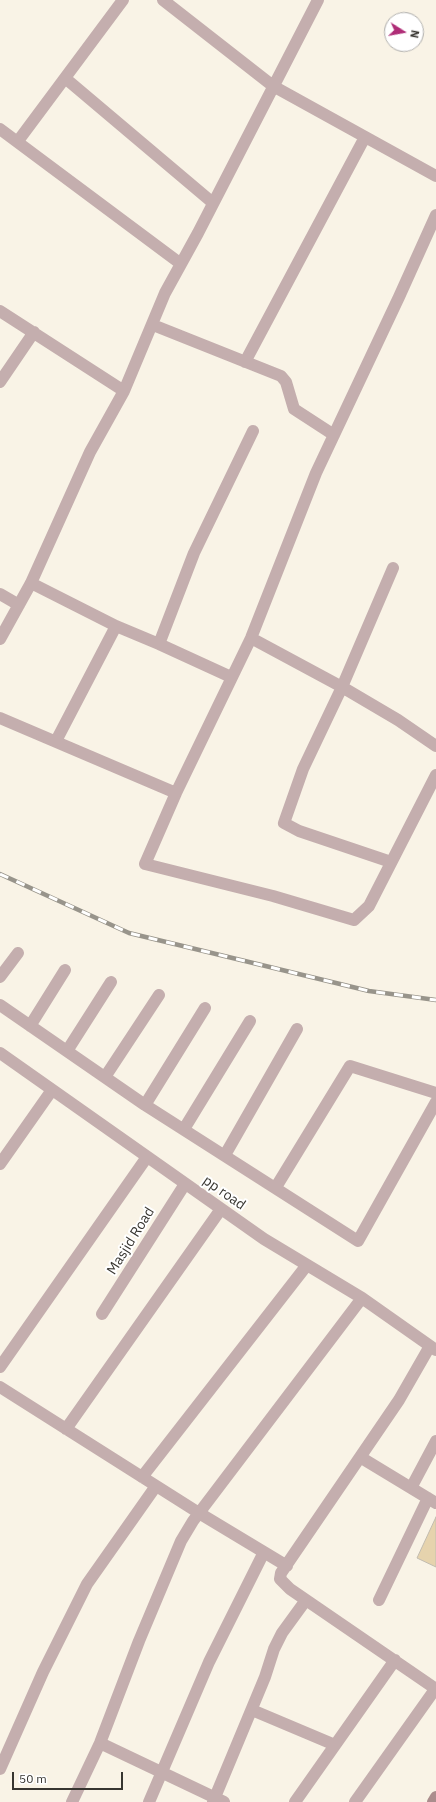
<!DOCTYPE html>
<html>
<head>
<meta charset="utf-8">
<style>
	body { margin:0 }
	#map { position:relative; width:436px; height:1802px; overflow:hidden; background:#f9f3e6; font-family:"IBM Plex Sans",sans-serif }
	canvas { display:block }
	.north { position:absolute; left:384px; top:12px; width:40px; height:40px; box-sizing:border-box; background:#fff; border:1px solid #afaeac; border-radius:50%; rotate:101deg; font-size:11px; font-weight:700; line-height:16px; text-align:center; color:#373530 }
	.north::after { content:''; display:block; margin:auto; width:14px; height:18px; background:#af2d77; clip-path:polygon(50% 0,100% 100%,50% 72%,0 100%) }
	.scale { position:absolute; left:12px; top:1772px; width:111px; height:18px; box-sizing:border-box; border:2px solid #373530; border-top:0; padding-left:5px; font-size:12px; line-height:14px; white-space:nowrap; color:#373530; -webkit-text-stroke:3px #fff; paint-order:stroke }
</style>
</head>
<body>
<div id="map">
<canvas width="436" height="1802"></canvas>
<div class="north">N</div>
<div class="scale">50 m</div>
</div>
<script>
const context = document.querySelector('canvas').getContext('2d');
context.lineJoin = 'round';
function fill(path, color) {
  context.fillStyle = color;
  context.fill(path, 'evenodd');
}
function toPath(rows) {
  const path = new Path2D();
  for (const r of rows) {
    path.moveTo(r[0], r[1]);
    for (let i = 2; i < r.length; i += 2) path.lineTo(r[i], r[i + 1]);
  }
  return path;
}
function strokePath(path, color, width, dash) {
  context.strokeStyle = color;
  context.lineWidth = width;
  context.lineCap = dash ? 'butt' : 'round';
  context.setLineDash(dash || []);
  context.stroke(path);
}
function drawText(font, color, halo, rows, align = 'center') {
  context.font = font + ' "IBM Plex Sans",sans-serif';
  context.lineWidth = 4;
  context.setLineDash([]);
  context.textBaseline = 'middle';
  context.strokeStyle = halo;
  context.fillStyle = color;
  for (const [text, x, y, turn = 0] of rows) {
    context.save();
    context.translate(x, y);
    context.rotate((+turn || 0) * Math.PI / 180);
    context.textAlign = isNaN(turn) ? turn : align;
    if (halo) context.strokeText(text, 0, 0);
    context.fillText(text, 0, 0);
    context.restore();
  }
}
const building = toPath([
	[436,1517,436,1567,417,1558,436,1517]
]);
const street = toPath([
	[163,0,273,86,436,176],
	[65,78,213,203],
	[0,129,181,264],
	[18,141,123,0],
	[436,215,399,297,316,473,251,638,176,793,145,864,273,896,354,920,369,906,436,775],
	[0,311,124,391],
	[153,325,281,376,286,382,294,409,334,435],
	[245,362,365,137],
	[0,382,34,332],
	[31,583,116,626,159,644,231,677],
	[0,594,19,605],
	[251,638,342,687,398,720,436,746],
	[0,639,31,583,90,452,124,391,165,293,198,233,318,0],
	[159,644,194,553,253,431],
	[0,718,176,793],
	[56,741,116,626],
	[391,862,299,831,284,823,303,769,342,687,393,568],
	[0,977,18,953],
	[0,1005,145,1105,358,1241,436,1102],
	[30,1026,65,970],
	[67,1051,111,982],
	[0,1053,264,1239,362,1298,436,1350],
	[105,1077,159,995],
	[145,1105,205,1008],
	[184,1129,250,1021],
	[225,1155,297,1029],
	[0,1164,52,1090],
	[276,1187,350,1066,436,1093],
	[102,1314,185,1184],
	[430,1346,399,1400,281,1573,280,1579,290,1589,436,1689],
	[0,1367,147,1157],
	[0,1387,199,1513,287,1566],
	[66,1429,221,1209],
	[360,1457,436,1503],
	[142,1477,307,1265],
	[411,1488,436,1441],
	[379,1600,428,1498],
	[252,1710,335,1745],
	[100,1743,224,1802],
	[0,1769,43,1672,87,1584,156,1486],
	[72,1802,100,1743,139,1641,181,1541,193,1521,362,1298],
	[149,1802,209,1662,264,1552],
	[213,1802,265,1677,274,1649,282,1633,306,1600],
	[295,1802,395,1660],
	[355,1802,436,1688]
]);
const secondary = toPath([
	[433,1802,436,1797]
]);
const rail = toPath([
	[0,874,129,933,369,991,436,1000]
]);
const streetNames = [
	["pp road",224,1193,35],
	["Masjid Road",131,1241,-58]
];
fill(building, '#e6d3ad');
strokePath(building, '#c2bcb0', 1);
strokePath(street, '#c4aeae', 12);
strokePath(secondary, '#ab8d8d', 12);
strokePath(rail, '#98948b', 4.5);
strokePath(rail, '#fff', 3, [9]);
drawText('14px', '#373530', '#fff', streetNames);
</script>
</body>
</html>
